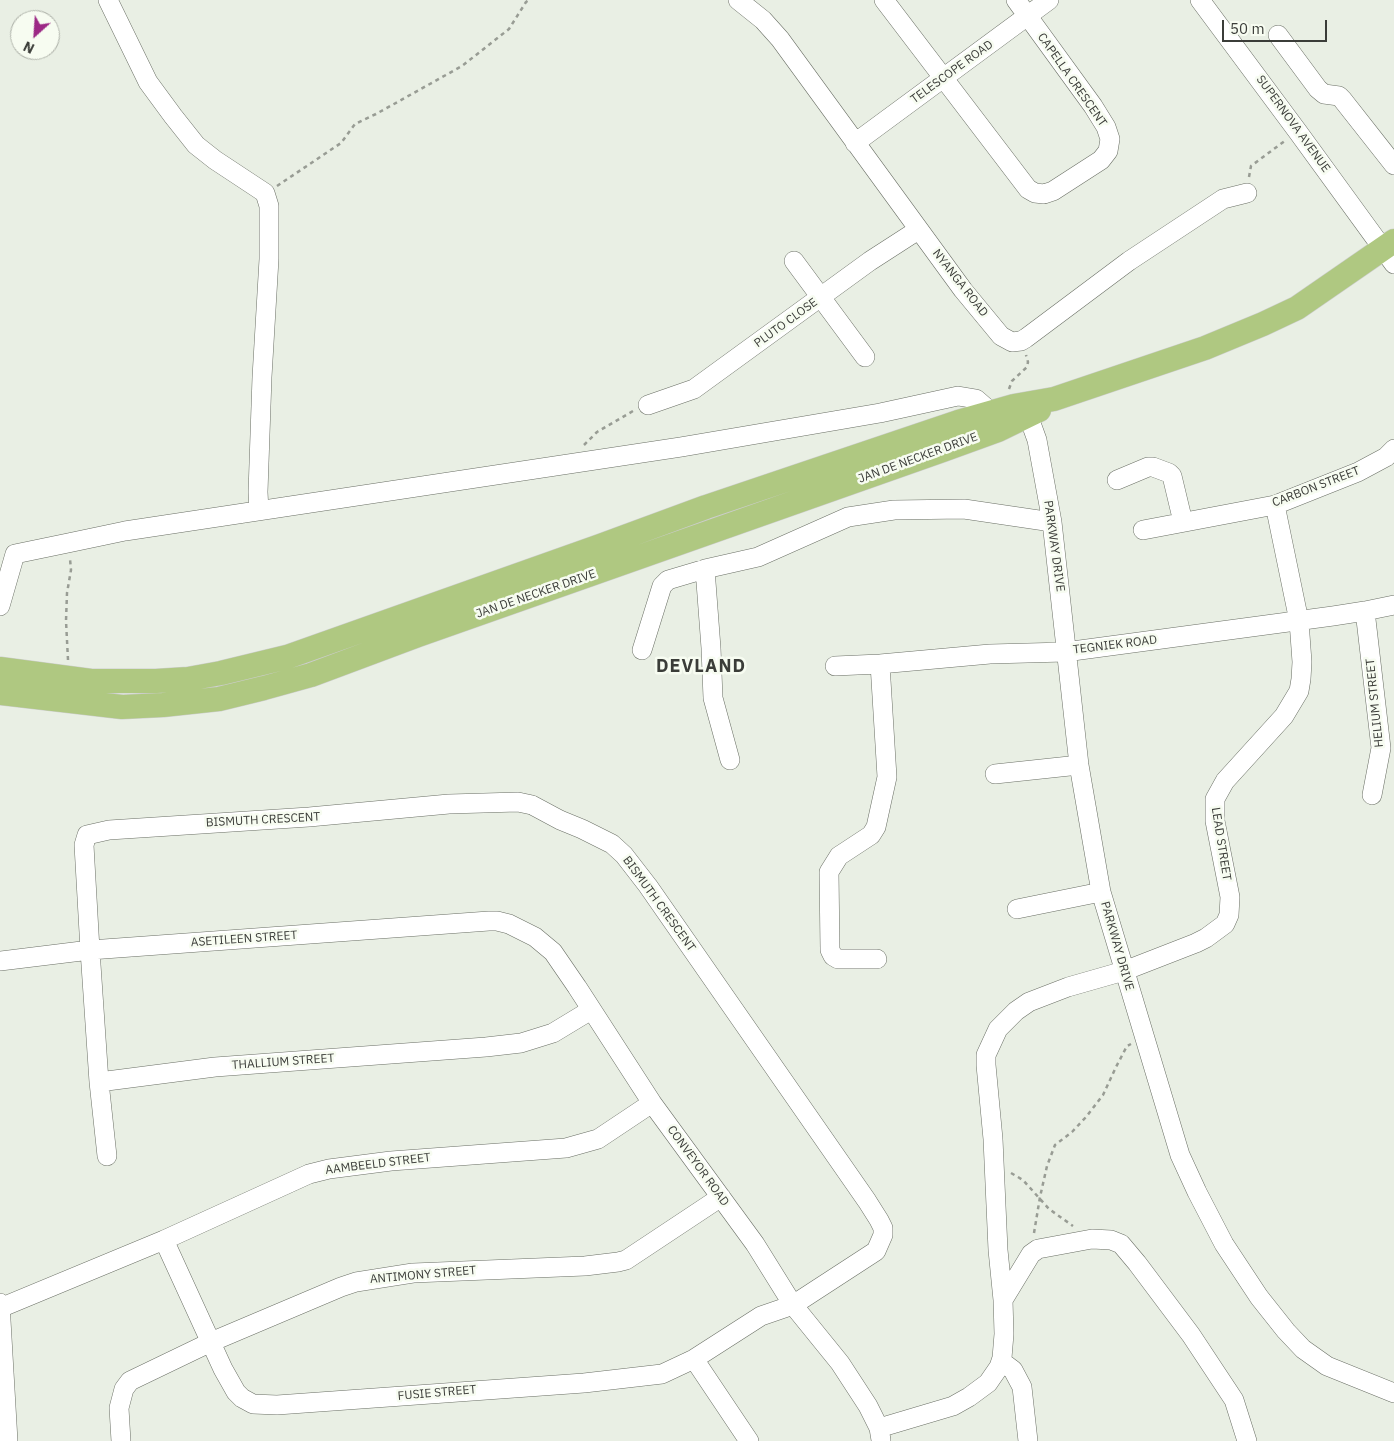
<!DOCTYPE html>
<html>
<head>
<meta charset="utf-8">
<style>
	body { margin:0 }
	#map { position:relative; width:1394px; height:1441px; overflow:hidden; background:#e9efe4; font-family:"IBM Plex Sans",sans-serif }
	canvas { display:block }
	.north { position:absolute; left:10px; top:10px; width:50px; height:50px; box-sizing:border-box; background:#f7fcf1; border:1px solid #acb0a7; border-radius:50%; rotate:206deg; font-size:14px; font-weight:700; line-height:20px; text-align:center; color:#3b3d39 }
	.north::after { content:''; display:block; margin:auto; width:18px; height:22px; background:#9c2985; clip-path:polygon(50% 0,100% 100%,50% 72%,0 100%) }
	.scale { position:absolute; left:1222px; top:20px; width:105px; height:22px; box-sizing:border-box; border:2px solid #3b3d39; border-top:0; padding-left:6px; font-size:15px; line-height:18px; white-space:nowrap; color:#3b3d39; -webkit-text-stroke:4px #f7fcf1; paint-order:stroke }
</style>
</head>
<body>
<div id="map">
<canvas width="1394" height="1441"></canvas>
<div class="north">N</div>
<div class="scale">50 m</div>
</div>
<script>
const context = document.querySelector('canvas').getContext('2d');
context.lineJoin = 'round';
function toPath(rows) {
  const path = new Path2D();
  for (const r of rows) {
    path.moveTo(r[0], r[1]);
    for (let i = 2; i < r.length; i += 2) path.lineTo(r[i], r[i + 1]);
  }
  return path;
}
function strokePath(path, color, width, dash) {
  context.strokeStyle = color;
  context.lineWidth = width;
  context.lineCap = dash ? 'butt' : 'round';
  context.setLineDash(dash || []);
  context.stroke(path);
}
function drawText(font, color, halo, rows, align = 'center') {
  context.font = font + ' "IBM Plex Sans",sans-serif';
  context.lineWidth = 5;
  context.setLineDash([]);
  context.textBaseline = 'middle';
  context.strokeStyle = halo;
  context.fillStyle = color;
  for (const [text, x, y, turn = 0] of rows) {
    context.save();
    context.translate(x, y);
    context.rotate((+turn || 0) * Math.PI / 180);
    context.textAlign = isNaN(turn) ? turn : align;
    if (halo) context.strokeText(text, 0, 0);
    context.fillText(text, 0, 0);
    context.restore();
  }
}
const path = toPath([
	[1249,177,1251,166,1286,140],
	[277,186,341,143,355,124,376,114,462,66,509,29,526,2,529,0],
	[1009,389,1012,381,1027,367,1028,362,1026,355],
	[584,445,597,432,633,411],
	[68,660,66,621,67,593,71,570,70,559],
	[1011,1173,1023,1180,1049,1209,1073,1226],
	[1034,1233,1040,1197,1047,1166,1055,1145,1072,1132,1086,1117,1103,1095,1116,1067,1127,1046,1131,1044]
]);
const minor = toPath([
	[108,0,148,82,173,116,196,145,215,160,265,193,269,206,269,259,262,377,258,492,259,511],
	[738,0,763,20,780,39,963,290,1001,336,1012,342,1021,341,1026,338,1129,261,1223,199,1247,193],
	[884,0,1028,189,1035,193,1044,194,1053,191,1101,160,1108,151,1110,139,1106,127,1093,106,1016,0],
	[1200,0,1298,132,1394,264],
	[1278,35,1318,89,1324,94,1339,96,1342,99,1394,165],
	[855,143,1049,0],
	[794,261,865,357],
	[1024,404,1037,440,1052,522,1079,765,1101,892,1180,1155,1197,1192,1224,1244,1259,1297,1286,1331,1303,1349,1327,1366,1394,1393],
	[648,405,694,389,870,261,918,230],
	[1117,480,1148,467,1153,467,1169,473,1172,476,1183,522],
	[1143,530,1275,505,1358,472,1386,457,1394,449],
	[705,569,711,648,713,698,730,760],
	[0,606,15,554,68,543,125,531,681,447,880,413,958,396,976,399,991,412],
	[1365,611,1381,748,1372,795],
	[642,650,662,586,668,580,705,569,758,557,848,517,894,510,964,509,1052,522],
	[835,666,880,664,990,654,1065,652,1333,616,1365,611,1394,605],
	[995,774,1079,765],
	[1017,909,1101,892],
	[877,959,838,959,833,956,830,950,829,872,839,856,871,835,876,827,887,777,880,664],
	[0,961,90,950,489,921,497,921,509,924,535,937,553,952,577,987,652,1103,755,1244,793,1305,840,1363,868,1406,879,1428,881,1440],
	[99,1082,215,1067,486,1047,521,1043,553,1033,591,1010],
	[107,1156,99,1082,90,950,84,845,87,835,109,830,309,817,449,804,518,802,532,805,560,820,582,829,612,844,624,855,648,886,867,1201,879,1220,883,1228,883,1235,876,1251,793,1305,761,1316,694,1359,662,1374,584,1383,277,1405,253,1404,242,1398,236,1392,223,1369,164,1240],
	[1003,1300,1031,1254,1038,1249,1092,1239,1111,1240,1121,1244,1137,1263,1191,1335,1234,1400,1247,1441],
	[0,1303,8,1441],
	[0,1308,164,1240,309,1174,329,1169,391,1161,566,1148,598,1139,652,1103],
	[694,1359,749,1441],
	[1001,1361,1013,1370,1022,1387,1028,1441],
	[879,1428,953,1406,969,1397,988,1383,999,1367,1002,1358,1004,1334,1003,1300,998,1250,993,1139,986,1065,986,1055,998,1029,1016,1011,1029,1002,1068,987,1124,971,1196,943,1206,938,1225,924,1229,915,1230,897,1215,821,1215,799,1225,781,1284,716,1299,691,1301,679,1302,662,1299,621,1275,505],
	[121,1441,119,1408,124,1389,130,1381,211,1342,341,1287,356,1282,413,1273,585,1266,618,1262,626,1260,721,1197]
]);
const major = toPath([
	[0,669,91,681,156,681,188,679,221,673,287,657,600,546,706,507,958,422,1014,406,1054,399,1205,348,1263,324,1297,308,1394,241],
	[0,693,122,707,163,705,219,699,264,688,311,675,418,635,943,450,998,430,1039,410]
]);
const streetNames = [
	["TELESCOPE ROAD",952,72,-36],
	["CAPELLA CRESCENT",1072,80,55],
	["SUPERNOVA AVENUE",1293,124,54],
	["NYANGA ROAD",960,283,52],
	["PLUTO CLOSE",786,323,-36],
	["JAN DE NECKER DRIVE",918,458,-20],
	["CARBON STREET",1316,487,-21],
	["PARKWAY DRIVE",1054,546,82],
	["JAN DE NECKER DRIVE",536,594,-19],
	["TEGNIEK ROAD",1115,645,-7],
	["HELIUM STREET",1375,703,-96],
	["BISMUTH CRESCENT",263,820,-3],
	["LEAD STREET",1221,844,81],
	["BISMUTH CRESCENT",659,904,54],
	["ASETILEEN STREET",244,939,-4],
	["PARKWAY DRIVE",1117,946,74],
	["THALLIUM STREET",283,1062,-4],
	["AAMBEELD STREET",378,1164,-7],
	["CONVEYOR ROAD",698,1166,54],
	["ANTIMONY STREET",423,1275,-5],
	["FUSIE STREET",437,1393,-5]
];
const districtNames = [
	["DEVLAND",701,667]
];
strokePath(minor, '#6a6f65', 20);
strokePath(major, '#cccdcc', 25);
strokePath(path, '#989c94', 2.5, [4, 4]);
strokePath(minor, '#fff', 19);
strokePath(major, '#afc881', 24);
drawText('12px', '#3b3d39', '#f7fcf1', streetNames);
context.letterSpacing = '1px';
drawText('bold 18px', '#3b3d39', '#f7fcf1', districtNames);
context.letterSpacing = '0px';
</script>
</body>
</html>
